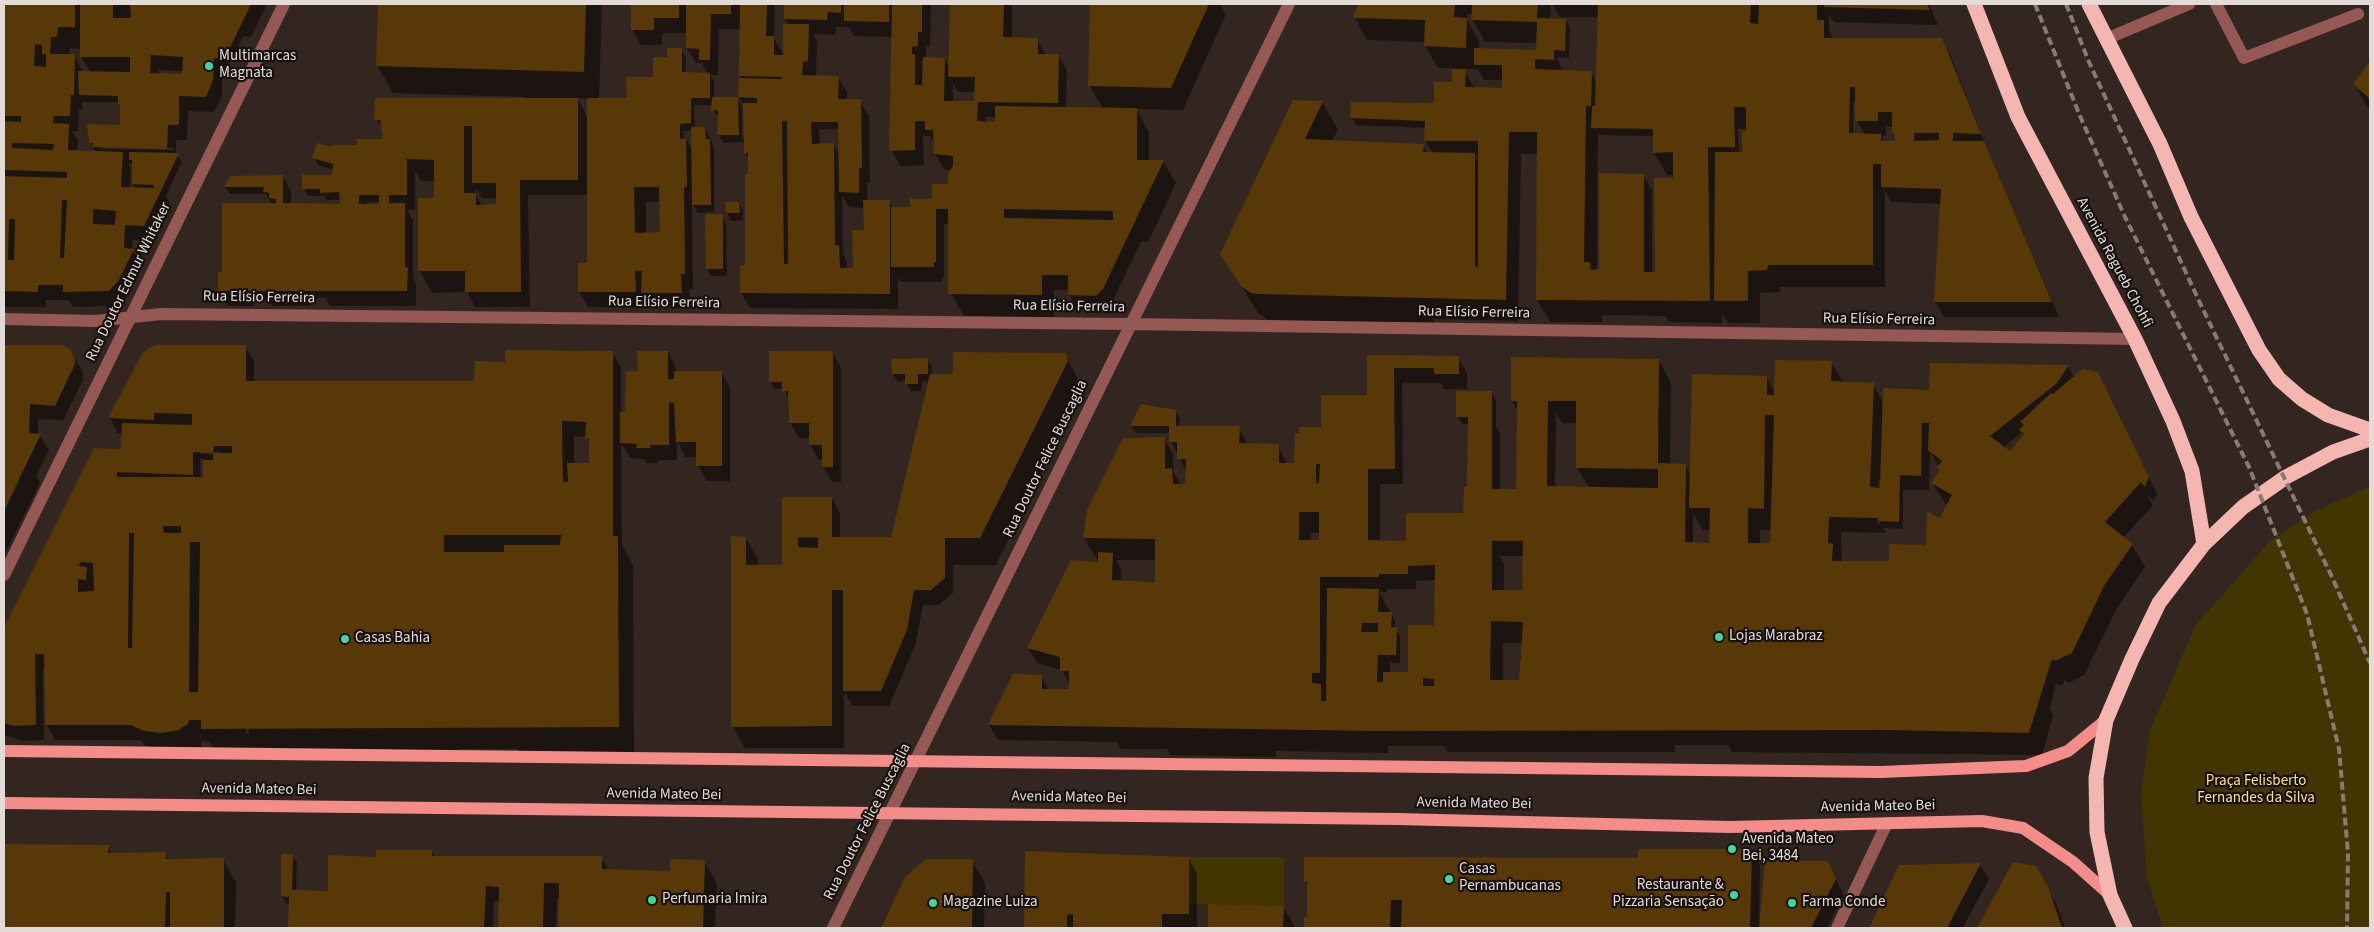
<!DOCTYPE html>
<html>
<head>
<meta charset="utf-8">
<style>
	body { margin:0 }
	#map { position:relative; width:2374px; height:932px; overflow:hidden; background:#332620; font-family:"Source Sans 3",sans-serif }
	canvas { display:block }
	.frame { position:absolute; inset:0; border:5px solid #e3dbd7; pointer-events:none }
</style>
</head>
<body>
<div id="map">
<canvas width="2374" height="932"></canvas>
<div class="frame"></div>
</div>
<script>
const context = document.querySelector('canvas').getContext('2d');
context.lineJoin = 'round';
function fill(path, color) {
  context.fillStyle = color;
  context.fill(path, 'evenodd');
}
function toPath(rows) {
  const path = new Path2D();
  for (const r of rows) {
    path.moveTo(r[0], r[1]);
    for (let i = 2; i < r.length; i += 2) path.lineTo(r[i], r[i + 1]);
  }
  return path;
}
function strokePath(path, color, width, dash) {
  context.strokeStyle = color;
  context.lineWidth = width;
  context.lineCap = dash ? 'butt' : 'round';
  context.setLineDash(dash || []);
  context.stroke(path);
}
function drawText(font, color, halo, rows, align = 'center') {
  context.font = font + ' "Source Sans 3",sans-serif';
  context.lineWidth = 4.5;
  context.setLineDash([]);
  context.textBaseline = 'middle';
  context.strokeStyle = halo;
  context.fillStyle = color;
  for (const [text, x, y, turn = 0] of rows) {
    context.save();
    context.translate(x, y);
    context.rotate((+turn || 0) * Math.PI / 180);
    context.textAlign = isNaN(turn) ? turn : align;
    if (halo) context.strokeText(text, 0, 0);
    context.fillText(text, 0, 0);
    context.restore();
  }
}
const green = toPath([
	[2370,486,2370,928,2163,928,2147,877,2141,793,2150,731,2195,626,2270,541,2314,512],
	[1189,857,1284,857,1284,906,1189,904]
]);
const shadow = toPath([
	[4,4,265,4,266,6,251,37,243,36,229,65,217,65,222,74,222,96,214,112,188,111,187,140,176,140,176,154,182,162,166,196,170,204,153,241,133,240,132,249,142,265,127,296,121,303,113,306,73,307,69,300,46,300,46,307,4,307],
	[70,48,81,49,81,57,91,73,83,73,74,55,70,55],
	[159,70,184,71,184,75,159,74],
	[82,102,119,102,121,107,121,126,88,125,88,138,96,152,77,152,78,140,72,131,78,131,79,109,82,110],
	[101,146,174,148,174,150,101,149],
	[128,163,133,164,133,184,136,188,130,188,131,168],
	[379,4,602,4,599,99,628,99,654,78,669,59,681,49,686,57,685,74,708,74,702,63,696,63,687,48,687,33,662,33,662,45,641,45,632,29,632,4,775,4,774,38,784,55,789,25,785,18,785,4,931,4,930,47,926,47,926,58,945,59,949,67,951,4,1012,4,1012,39,1037,39,1046,55,1058,55,1067,70,1066,108,1103,109,1090,86,1091,5,1220,4,1226,14,1183,110,1136,109,1149,132,1149,161,1163,161,1176,183,1148,242,1141,242,1111,304,1105,311,1078,310,1069,295,1069,290,1054,290,1054,317,964,316,951,294,950,224,944,224,944,277,942,277,942,282,901,282,898,277,898,309,750,308,741,293,747,267,749,160,745,152,745,142,723,143,719,135,719,118,713,110,713,105,694,105,695,128,705,128,714,147,714,212,698,213,692,203,693,289,689,289,690,308,651,308,644,294,644,307,588,307,579,292,579,264,589,264,588,195,528,195,530,307,475,307,467,292,432,293,419,270,435,199,435,181,421,181,415,171,415,210,407,210,413,220,413,278,416,284,416,306,330,306,325,298,310,298,310,306,273,306,269,298,253,298,253,306,228,306,219,290,223,273,272,205,266,194,230,194,225,187,282,176,291,191,291,205,341,205,341,200,326,200,324,196,308,196,304,189,334,176,334,170,318,165,314,158,331,148,358,146,384,140,382,127,376,119,524,99,524,97,393,93,377,65],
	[836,27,849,27,854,36,893,37,891,150,900,166,924,165,923,136,930,136,935,144,935,154,944,169,952,170,949,185,934,200,912,208,893,208,889,201,867,201,867,182,870,183,869,116,860,101,847,100,847,92,838,77,816,77,817,41,813,34,835,35],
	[719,29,741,29,740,76,742,80,740,80,739,97,744,105,745,137,742,137,742,106,737,99,714,99,714,81,710,75,718,75],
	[924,61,924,71,921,62],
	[953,83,958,92,976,92,975,103,953,102],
	[577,98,588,99,588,118],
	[986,117,996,117,996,123,986,123],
	[819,129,840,129,840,156,834,145,820,145],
	[692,130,693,152,682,131],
	[476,188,482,198,497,198,497,206,482,206,476,195],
	[842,196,849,207,864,208,865,231,854,270,847,270,847,262,843,254],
	[367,202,380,202,380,205,367,205],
	[646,202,661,202,661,233,646,234],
	[1360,4,1551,4,1550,20,1566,20,1570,28,1569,58,1557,57,1562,71,1591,72,1597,83,1599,17,1560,17,1552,4,1929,4,1938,25,1834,22,1829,14,1829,31,1834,39,1941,40,1950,55,1987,149,2059,317,1944,317,1935,302,1941,204,1891,202,1885,191,1885,287,1780,287,1780,292,1760,293,1760,323,1728,323,1722,313,1722,323,1669,322,1665,316,1602,315,1602,322,1550,322,1537,300,1538,154,1521,154,1518,321,1433,319,1433,325,1268,320,1258,313,1222,254,1322,102,1338,130,1332,141,1423,145,1428,154,1433,154,1425,140,1426,128,1356,125,1352,118,1435,104,1453,84,1453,68,1438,68,1425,46,1425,42,1367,40,1355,18],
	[1467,14,1473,14,1473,20,1485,42,1538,43,1539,51,1479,49,1479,41,1467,20],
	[1464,69,1478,69,1484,80,1503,80,1503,89,1474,88],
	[1853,102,1857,102,1857,121,1865,135,1853,135],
	[1886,127,1893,127,1897,142,1884,142,1881,136,1886,136],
	[1738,129,1747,129,1743,153,1739,153],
	[1598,135,1654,136,1654,153,1667,175,1674,175,1656,278,1652,274,1652,190,1643,175,1600,271,1597,271],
	[1475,156,1480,156,1480,164],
	[2370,63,2370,111,2354,84],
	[727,203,739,203,743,210,743,220,731,221,727,213],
	[722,216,726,223,727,276,711,276,707,269],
	[4,346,63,347,73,355,82,370,83,380,63,420,38,419,38,435,40,435,49,450,36,476,40,483,5,554,4,513,19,481,17,481,4,507],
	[245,346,254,361,254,383,475,382,506,363,612,352,621,368,621,413,626,413,639,372,668,352,676,368,676,372,721,372,730,387,730,481,706,481,698,465,697,457,686,457,677,441,677,460,658,460,658,463,647,463,644,459,630,458,621,443,622,545,633,565,634,754,521,755,516,746,516,749,459,749,459,755,215,751,210,742,201,741,201,747,192,752,146,747,141,740,55,740,47,725,46,669,43,669,44,740,24,741,4,735,4,630,53,534,123,450,123,433,118,433,110,418],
	[574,436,587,437,590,444,590,464,574,464],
	[200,451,219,452,219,454,200,454],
	[200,459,204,459,204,479,201,479],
	[245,499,247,499,249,734,246,734],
	[832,352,841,368,841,482,832,482,823,467,823,460,819,460,810,445,810,438,799,438,790,422,790,402,784,389,774,389,770,381],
	[1065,354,1083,389,996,565,953,565,953,593,939,605,923,605,915,646,889,706,853,706,844,692,844,748,745,748,732,726,746,538,758,560,758,566,783,567,783,498,832,498,840,514,840,538,894,539,929,381,922,382,921,391,911,391,906,381,898,382,893,374,893,360,927,359,932,367,932,376,955,375],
	[792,536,819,536,819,538,792,538],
	[1368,356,1458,357,1467,373,1467,389,1444,389,1441,383,1402,383,1403,484,1380,484,1380,542,1407,542,1465,515,1469,488,1469,424,1462,424,1457,416,1492,393,1496,400,1496,426,1500,433,1500,490,1517,490,1518,411,1512,401,1658,360,1671,382,1670,465,1685,465,1691,476,1766,377,1775,393,1831,362,1844,383,1873,385,1884,404,1929,392,1931,364,2068,367,2074,377,2106,389,2157,494,2154,501,2146,494,2153,505,2123,538,2132,545,2145,567,2117,608,2084,675,2069,683,2065,680,2062,686,2056,684,2050,708,2053,715,2042,755,1732,752,1728,745,1675,745,1675,752,1448,752,1444,746,1388,746,1388,753,1276,751,1276,757,1170,755,1167,749,1121,749,1117,742,998,740,989,725,1014,675,1041,676,1049,690,1070,690,1070,685,1062,670,1037,663,1028,648,1099,563,1084,538,1088,510,1164,439,1173,454,1173,471,1181,485,1187,485,1187,473,1171,441,1171,433,1136,433,1131,426,1175,411,1180,419,1179,427,1239,428,1248,445,1278,445,1287,464,1296,464,1322,428,1369,397],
	[1556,413,1562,423,1577,423,1577,468,1589,488,1555,488],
	[2022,432,2024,436,2010,453,2003,447],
	[1930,451,1941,471,1932,483,1947,506,1928,546,1890,563,1842,562,1841,532,1886,533,1883,528,1903,529,1903,490,1929,490],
	[1879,479,1881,479,1881,492,1878,488],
	[1878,502,1880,502,1880,524,1877,524],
	[1693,513,1703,530,1711,530,1711,543,1693,543],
	[1760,530,1772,530,1772,544,1760,544],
	[1311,533,1320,533,1321,541,1311,541],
	[1499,556,1524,556,1523,591,1504,591,1504,564],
	[1116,560,1156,560,1156,584,1121,582,1121,569],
	[1436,580,1435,626,1409,674,1390,673,1390,663,1400,663,1400,636,1395,629,1395,621,1379,592,1387,592,1387,589,1416,589,1416,581],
	[1503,643,1523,643,1523,653,1520,652,1520,681,1503,681],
	[4,845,108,846,112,854,165,853,169,861,223,860,236,882,235,928,4,928],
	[1751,850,1760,865,1759,922,1827,862,1844,895,1827,928,1305,928,1305,918,1308,918,1308,887,1305,882],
	[431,851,435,857,601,858,609,871,671,872,704,861,717,883,715,928,559,928,560,898,557,898,556,928,499,928,500,901,494,901,493,928,289,928,290,904,287,904,282,896,292,856,297,863,296,891,329,892,377,858],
	[1026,852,1188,858,1197,873,1197,928,1025,928],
	[972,861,985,883,984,928,883,928,906,878],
	[2014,863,2045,883,2057,905,2065,928,1978,928],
	[1980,864,1989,879,1963,928,1870,928,1900,866],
	[1209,906,1283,907,1296,928,1209,928]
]);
const building = toPath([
	[4,4,75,4,75,27,58,27,57,37,51,37,50,54,75,54,74,95,71,95,70,116,54,116,53,123,69,124,68,150,123,152,121,187,154,188,154,185,132,184,132,160,129,160,129,152,179,153,144,226,125,225,124,248,134,249,119,280,109,291,63,292,63,285,38,285,38,292,4,291,4,176,67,178,67,172,4,170,4,121,21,122,21,116,4,116],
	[35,44,42,45,42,54,46,54,46,67,34,66],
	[12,143,54,144,53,150,12,148],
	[62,200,67,200,64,258,60,258],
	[93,209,116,211,115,225,93,224],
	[9,219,15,219,14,260,8,260],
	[80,4,113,4,113,18,131,18,130,4,251,4,225,58,214,58,213,80,206,97,179,96,179,125,168,125,167,149,92,147,93,143,89,143,87,124,120,125,120,104,118,104,118,96,79,95,78,71,130,72,130,57,80,57],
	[151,55,183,57,182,74,150,73],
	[378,4,586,4,584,72,376,66],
	[631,4,679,4,679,18,654,18,654,30,631,30],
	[686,4,731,4,731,14,711,14,710,60,699,60,699,49,686,48],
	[740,4,767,4,766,36,774,36,774,55,783,55,783,24,809,24,808,61,803,62,802,75,839,76,838,99,861,99,862,168,859,168,859,193,839,192,838,122,811,122,812,144,834,143,835,245,839,246,840,268,853,268,852,230,864,230,863,200,890,200,890,294,740,293,740,265,745,265,745,174,748,174,748,153,744,153,743,103,757,103,757,98,738,97,739,78,782,79,782,77,739,76],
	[782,121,787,121,788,264,784,264],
	[784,4,841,4,841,13,828,12,827,20,784,19],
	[844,4,889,4,889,22,844,21],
	[892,4,922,4,922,32,918,32,918,46,912,47,912,54,915,54,915,85,922,85,923,57,945,58,944,101,974,101,975,77,948,77,950,4,1004,4,1003,37,1038,38,1038,54,1059,54,1058,103,978,102,977,121,995,122,995,106,1137,108,1137,160,1164,160,1103,289,1096,296,1068,295,1068,275,1042,275,1042,295,948,294,948,209,936,209,936,262,934,262,934,267,891,267,891,207,910,207,910,199,932,199,932,184,948,184,948,174,953,166,953,156,934,154,933,130,925,130,925,121,915,121,915,150,889,151],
	[1004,209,1113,211,1113,220,1004,218],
	[1090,4,1209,4,1171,88,1088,86],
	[1358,4,1455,4,1454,17,1467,18,1466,48,1424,46,1425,20,1353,18],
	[1472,4,1538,4,1537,18,1566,19,1565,51,1554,50,1554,60,1535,59,1535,69,1592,71,1591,106,1586,106,1584,262,1590,262,1591,270,1599,269,1599,173,1644,174,1644,272,1655,272,1654,178,1673,178,1673,152,1653,153,1653,129,1591,128,1592,106,1595,106,1598,4,1751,4,1750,23,1758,24,1759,4,1817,4,1817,20,1824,20,1824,38,1942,38,1981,134,1953,133,1953,141,1984,141,2052,302,1934,302,1941,189,1881,187,1881,164,1873,164,1873,265,1768,265,1767,270,1748,271,1748,301,1714,301,1715,152,1742,152,1742,131,1746,131,1746,107,1734,107,1735,147,1708,147,1710,301,1536,300,1537,132,1509,132,1506,300,1259,294,1251,293,1241,286,1220,254,1293,100,1323,101,1305,139,1424,144,1423,152,1475,153,1475,267,1478,266,1478,141,1424,141,1425,121,1350,118,1351,102,1434,103,1434,82,1452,82,1452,69,1466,69,1465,87,1502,88,1502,65,1474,65,1474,48,1536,50,1537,22,1471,20],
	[1850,87,1855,87,1855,121,1878,121,1878,112,1892,112,1892,134,1895,133,1895,141,1881,141,1881,134,1849,133],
	[1914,133,1939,133,1939,140,1914,141],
	[1824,4,1927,4,1930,10,1824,7],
	[667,48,682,48,682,72,710,73,710,98,691,98,691,123,680,124,680,139,686,138,687,187,684,187,685,274,681,274,682,293,641,293,642,271,635,271,636,292,578,292,578,263,587,263,587,98,627,98,626,77,653,77,653,57,667,57],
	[634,187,659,187,660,232,635,233],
	[2370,61,2370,99,2353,84],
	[712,97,738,97,739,135,717,135,718,110,711,111],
	[375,98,578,98,578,180,520,180,521,292,465,292,465,271,418,271,418,198,434,198,434,160,407,159,407,195,389,195,389,203,405,203,405,267,408,267,407,291,218,291,218,272,222,272,222,203,276,203,276,199,269,198,269,193,263,192,264,187,224,187,230,176,283,175,283,203,340,204,339,192,320,193,320,189,302,189,302,175,332,175,333,164,312,158,317,143,332,147,332,145,357,145,356,139,383,139,380,120,374,120],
	[464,126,472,126,472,183,496,183,496,204,476,205,476,193,464,193],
	[359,195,379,195,379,204,359,204],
	[691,127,705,127,706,139,710,139,711,205,692,205],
	[725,202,739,202,740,213,726,213],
	[705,214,723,214,723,269,706,269],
	[4,345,63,345,71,350,75,359,75,364,55,406,30,404,29,433,41,434,4,510],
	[156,345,246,345,246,381,474,381,475,361,505,362,505,350,613,351,613,536,618,536,619,727,201,729,201,720,189,720,188,724,179,730,161,733,144,731,131,725,45,725,44,654,35,654,36,725,14,726,4,723,4,627,94,448,121,449,122,423,192,425,192,414,154,413,154,420,108,418,142,354,150,347],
	[562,421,586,422,585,439,589,439,589,463,567,463,568,482,563,482],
	[214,446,232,446,232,453,213,453,213,460,203,460,203,477,117,477,117,472,193,475,193,452,213,453],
	[163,526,181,526,181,533,164,533],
	[129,533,134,533,132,648,128,648],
	[444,535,561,535,560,545,504,545,504,552,444,552],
	[190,542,200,542,198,692,189,692],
	[80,562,93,563,94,591,78,592,78,579,86,580,87,567,79,566],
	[637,351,668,351,668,379,674,379,674,371,722,371,722,466,696,466,696,442,676,442,674,403,669,402,669,445,650,445,650,448,636,448,637,444,620,443,620,412,625,412,626,371,638,371],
	[769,351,833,351,833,467,822,467,822,445,809,445,809,423,789,423,788,391,782,392,782,382,769,382],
	[953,352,1066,353,1068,361,980,538,945,538,945,578,931,590,914,590,907,630,881,691,843,691,843,590,832,590,832,726,731,727,731,536,746,537,746,565,782,565,782,497,832,497,832,537,891,537,930,374,953,374],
	[798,537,818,537,818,548,798,547],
	[1367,355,1459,356,1459,374,1434,374,1434,368,1394,368,1395,469,1368,469,1368,540,1406,541,1406,513,1463,513,1464,487,1467,487,1468,417,1456,417,1456,391,1492,391,1492,489,1516,489,1517,401,1511,401,1511,357,1659,359,1658,463,1686,464,1685,542,1709,543,1710,508,1689,508,1692,374,1767,376,1767,395,1774,395,1775,360,1832,361,1831,381,1874,383,1870,487,1880,488,1883,388,1929,390,1930,363,2069,365,2056,384,1990,436,2010,451,2024,434,2019,430,2024,425,2020,422,2051,393,2053,394,2082,369,2098,372,2149,477,2145,487,2141,482,2105,522,2133,544,2104,586,2072,653,2055,661,2052,659,2029,733,1888,730,1378,731,988,725,1013,674,1042,675,1042,689,1069,689,1069,671,1060,671,1060,657,1027,648,1071,560,1098,562,1098,552,1113,553,1112,580,1155,582,1155,539,1083,538,1087,510,1123,438,1165,437,1165,469,1172,468,1173,484,1185,484,1186,459,1177,459,1177,442,1169,442,1169,426,1130,426,1141,404,1176,410,1176,426,1240,426,1239,443,1279,444,1279,463,1294,463,1295,433,1299,433,1299,427,1321,427,1321,395,1367,395],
	[1548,401,1576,401,1576,468,1658,469,1658,488,1547,486],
	[1765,415,1774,415,1770,543,1748,543,1748,508,1764,509],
	[1922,423,1929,423,1928,450,1942,461,1937,467,1940,470,1931,483,1952,495,1940,518,1927,511,1926,545,1889,544,1889,561,1832,561,1833,544,1828,543,1829,517,1878,518,1879,521,1899,522,1900,475,1921,476],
	[1316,464,1320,464,1319,483,1316,483],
	[1299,512,1319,512,1319,540,1299,540],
	[1492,541,1523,541,1522,590,1492,590],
	[1435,565,1434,625,1408,625,1408,672,1383,672,1383,682,1377,682,1378,655,1396,655,1397,627,1391,627,1392,612,1378,612,1379,589,1327,588,1326,701,1321,701,1321,684,1312,683,1312,673,1320,673,1320,577,1379,577,1379,574,1408,574,1408,566],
	[1491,621,1523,622,1519,680,1490,680],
	[1362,623,1378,623,1378,632,1361,632],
	[1423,678,1434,679,1434,686,1423,686],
	[928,358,928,374,918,374,918,384,905,384,905,374,892,374,891,359],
	[4,844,109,845,108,853,166,852,166,859,224,858,224,928,170,928,170,892,166,892,165,928,4,928],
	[1638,849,1752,849,1750,928,1401,928,1402,900,1391,900,1390,928,1304,928,1304,917,1307,917,1307,882,1304,882,1304,857,1638,858],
	[376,850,432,850,432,856,602,856,602,869,670,871,670,859,705,860,703,928,558,928,559,883,544,883,543,928,498,928,499,887,486,886,484,928,288,928,289,897,281,896,281,854,293,854,292,890,328,891,328,855,376,857],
	[1025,851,1189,857,1189,914,1162,914,1162,928,1073,928,1073,914,1067,915,1067,928,1024,928],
	[926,859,973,859,972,928,881,928,905,877],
	[1765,861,1828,861,1836,879,1811,928,1759,928],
	[2013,862,2036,866,2049,889,2062,928,1977,928],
	[1981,863,1947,928,1869,928,1899,865],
	[1208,904,1284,906,1283,928,1208,928]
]);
const minor = toPath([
	[2216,4,2244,58,2358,14],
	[2106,39,2189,4],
	[4,319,95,321,161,314,1129,324,2135,339],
	[4,575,284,4],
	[833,928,1289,4],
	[1837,928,1887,823]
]);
const major = toPath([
	[4,751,1881,772,2026,766,2068,751,2106,720],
	[4,803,1397,819,1730,827,1982,821,2023,828,2073,862,2110,895]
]);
const highway = toPath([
	[1974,4,2018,117,2135,339,2173,421,2192,471,2204,544],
	[2089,4,2160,144,2191,217,2259,350,2279,379,2302,399,2328,415,2370,430],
	[2125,928,2110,895,2097,832,2096,778,2106,720,2132,659,2159,603,2204,544,2243,507,2286,477,2333,452,2370,439]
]);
const rail = toPath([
	[2035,4,2080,116,2126,219,2249,467,2307,614,2339,749,2348,853,2347,928],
	[2066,4,2089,62,2199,301,2332,577,2370,663]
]);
const markers = [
	[209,66,5,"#45d49f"],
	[1719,637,5,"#45d49f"],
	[345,639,5,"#45d49f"],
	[1732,849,5,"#45d49f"],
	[1449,879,5,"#45d49f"],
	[1734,895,5,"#45d49f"],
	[652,900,5,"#45d49f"],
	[933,903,5,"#45d49f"],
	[1792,903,5,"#45d49f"]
];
const poiNames = [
	["Multimarcas",219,57],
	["Magnata",219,74],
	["Lojas Marabraz",1729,637],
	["Casas Bahia",355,639],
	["Avenida Mateo",1742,840],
	["Bei, 3484",1742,857],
	["Casas",1459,870],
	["Pernambucanas",1459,887],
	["Restaurante &",1724,886,"right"],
	["Pizzaria Sensação",1724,903,"right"],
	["Perfumaria Imira",662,900],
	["Magazine Luiza",943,903],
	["Farma Conde",1802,903]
];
const streetNames = [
	["Avenida Ragueb Chohfi",2114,263,62],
	["Rua Doutor Edmur Whitaker",129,282,-64],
	["Rua Elísio Ferreira",259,298,1],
	["Rua Elísio Ferreira",664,303,1],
	["Rua Elísio Ferreira",1069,307,1],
	["Rua Elísio Ferreira",1474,313,1],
	["Rua Elísio Ferreira",1879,320,1],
	["Rua Doutor Felice Buscaglia",1046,459,-64],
	["Avenida Mateo Bei",259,790,1],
	["Avenida Mateo Bei",664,795,1],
	["Avenida Mateo Bei",1069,798,1],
	["Avenida Mateo Bei",1474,804,1],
	["Avenida Mateo Bei",1878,807,-1],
	["Rua Doutor Felice Buscaglia",868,822,-63]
];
const parkNames = [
	["Praça Felisberto",2256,782],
	["Fernandes da Silva",2256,799]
];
fill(green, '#423502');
fill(shadow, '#0007');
fill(building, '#593808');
strokePath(minor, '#965855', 12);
strokePath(major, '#f48d89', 12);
strokePath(highway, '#f5b6b2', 15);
strokePath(rail, '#867b76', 4, [8, 4]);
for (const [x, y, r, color] of markers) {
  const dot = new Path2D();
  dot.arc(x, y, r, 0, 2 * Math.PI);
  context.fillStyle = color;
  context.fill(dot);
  strokePath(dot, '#16100e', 2);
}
drawText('15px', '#e3dbd7', '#16100e', poiNames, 'left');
drawText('15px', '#e3dbd7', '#16100e', streetNames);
drawText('15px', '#ffe27e', '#16100e', parkNames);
</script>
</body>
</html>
